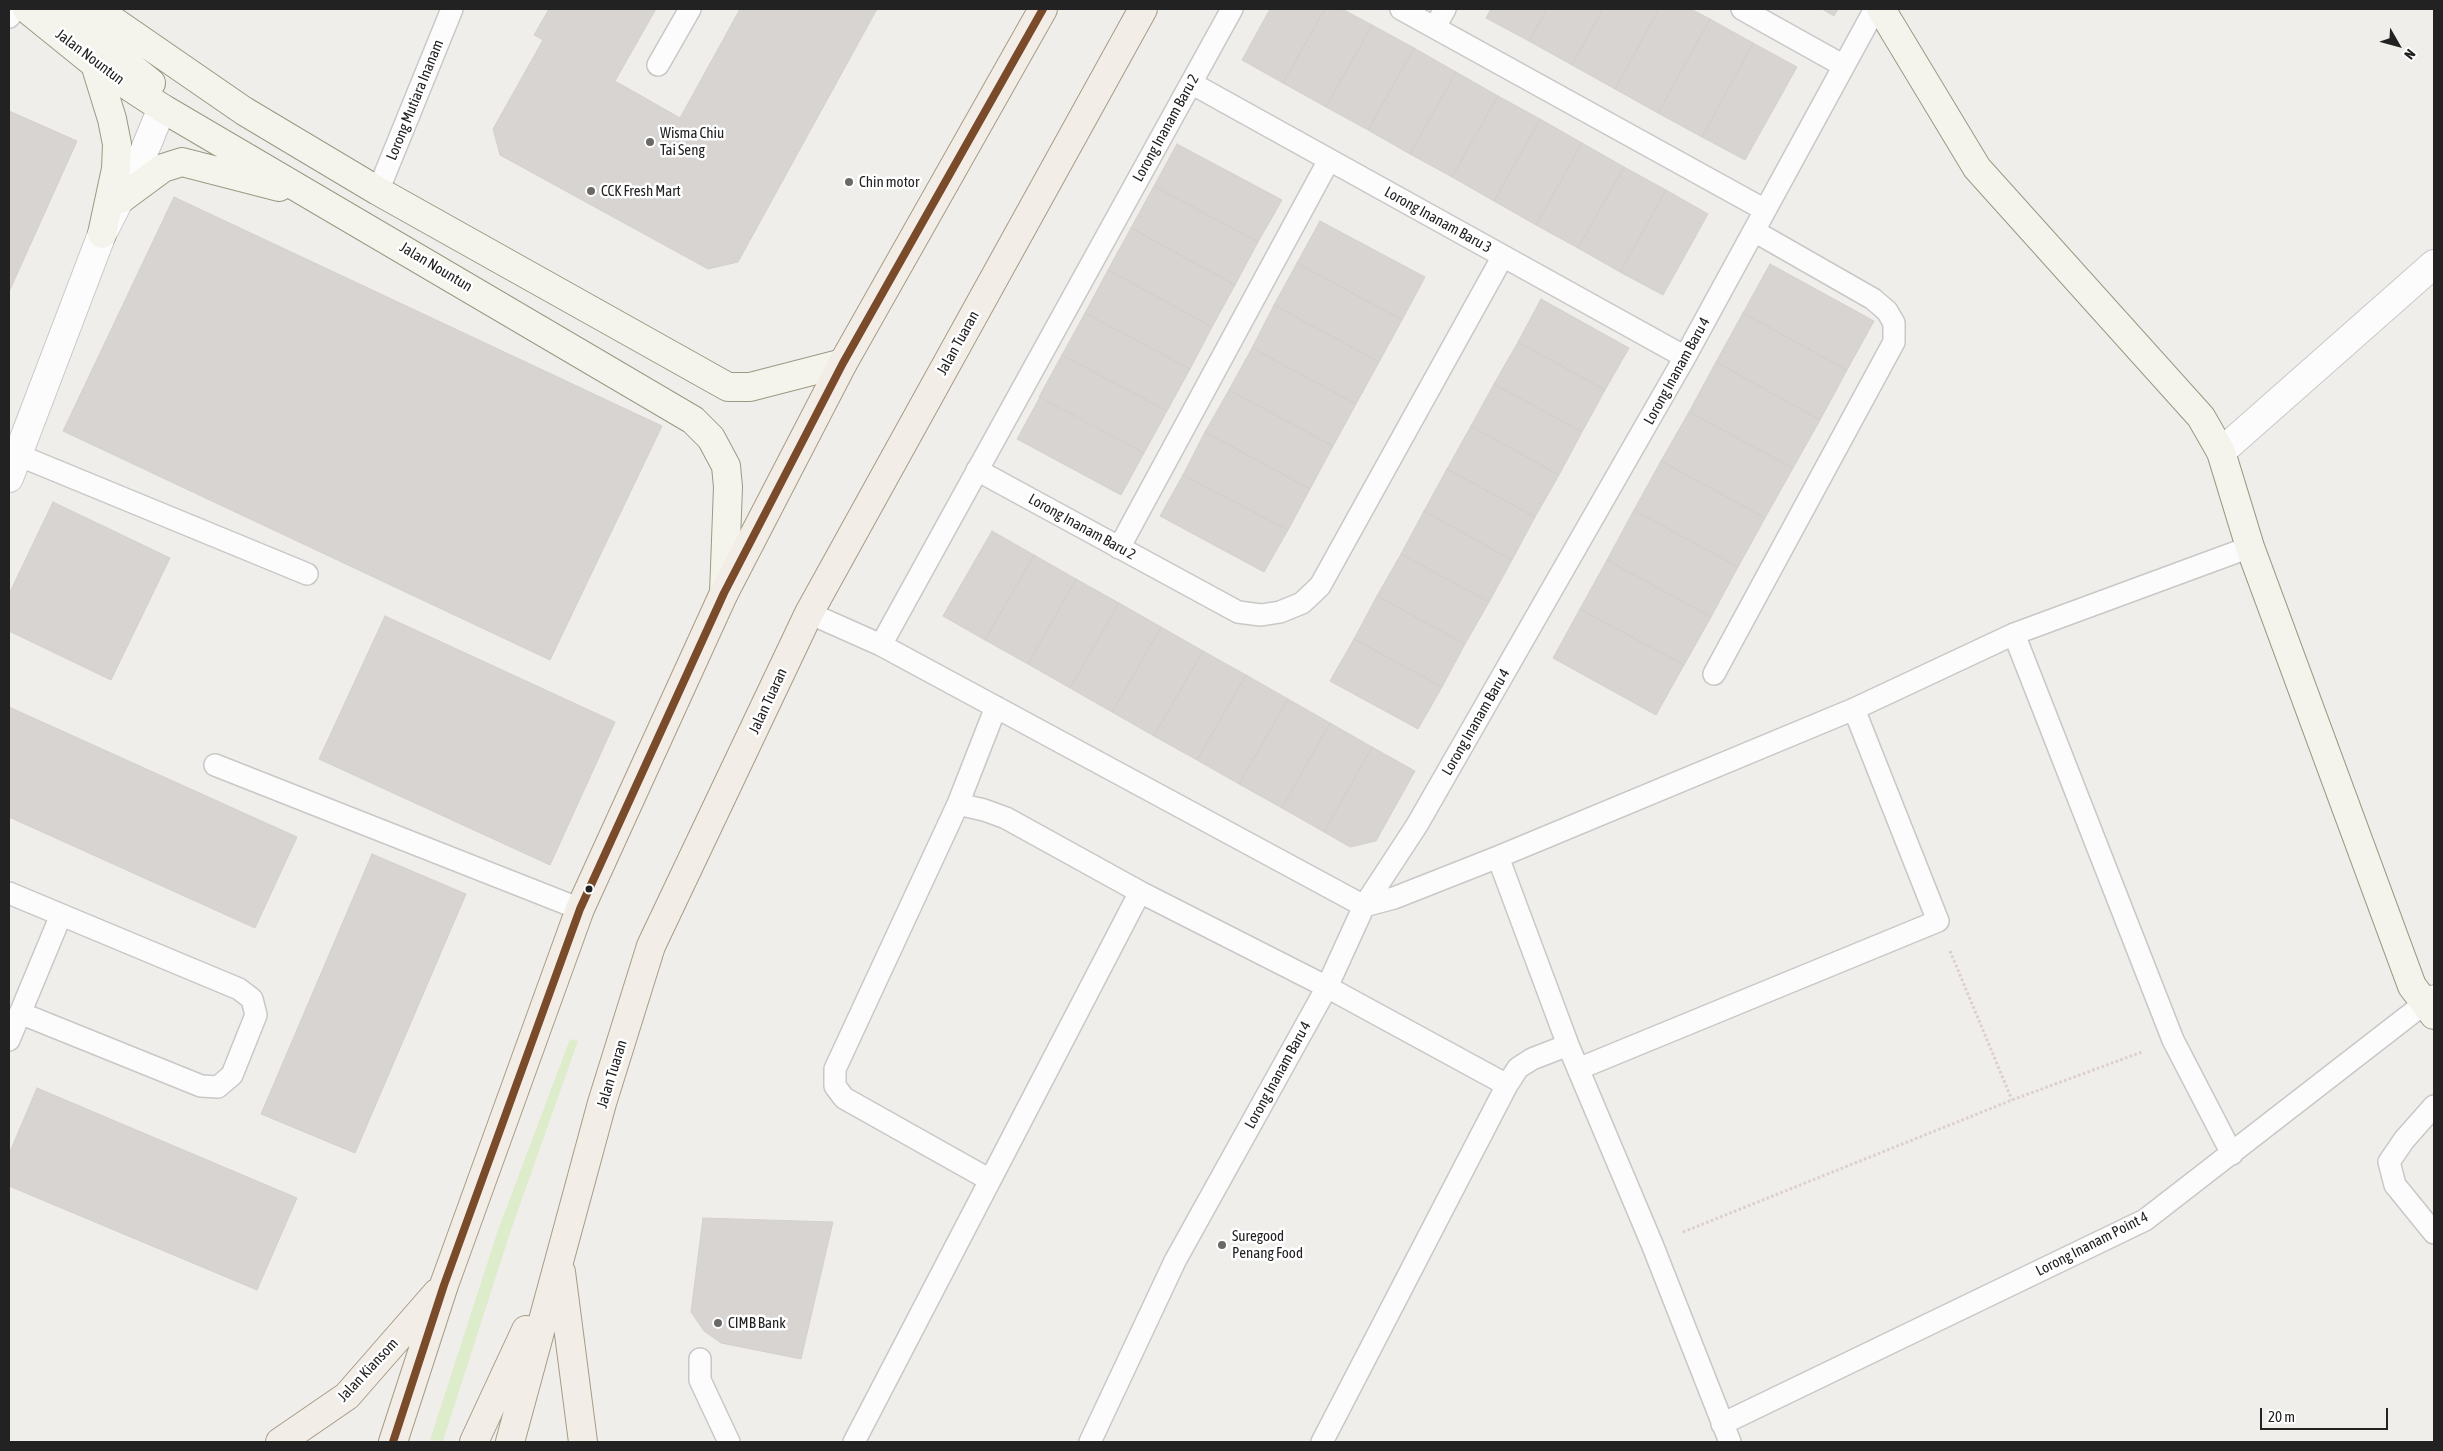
<!DOCTYPE html>
<html>
<head>
<meta charset="utf-8">
<style>
	body { margin:0 }
	#map { position:relative; width:2443px; height:1451px; overflow:hidden; background:#f0eeeb; font-family:"Asap Condensed",sans-serif }
	canvas { display:block }
	.frame { position:absolute; inset:0; border:10px solid #222; pointer-events:none }
	.north { position:absolute; left:2373px; top:20px; width:50px; height:50px; -webkit-text-stroke:4px #fff; paint-order:stroke; rotate:128deg; font-size:14px; font-weight:700; line-height:20px; text-align:center; color:#222 }
	.north::after { content:''; display:block; margin:auto; width:18px; height:22px; background:#222; clip-path:polygon(50% 0,100% 100%,50% 72%,0 100%) }
	.scale { position:absolute; left:2260px; top:1408px; width:128px; height:22px; box-sizing:border-box; border:2px solid #222; border-top:0; padding-left:6px; font-size:15px; line-height:18px; white-space:nowrap; color:#222; -webkit-text-stroke:4px #fff; paint-order:stroke }
</style>
</head>
<body>
<div id="map">
<canvas width="2443" height="1451"></canvas>
<div class="frame"></div>
<div class="north">N</div>
<div class="scale">20 m</div>
</div>
<script>
const context = document.querySelector('canvas').getContext('2d');
context.lineJoin = 'round';
function fill(path, color) {
  context.fillStyle = color;
  context.fill(path, 'evenodd');
}
function toPath(rows) {
  const path = new Path2D();
  for (const r of rows) {
    path.moveTo(r[0], r[1]);
    for (let i = 2; i < r.length; i += 2) path.lineTo(r[i], r[i + 1]);
  }
  return path;
}
function strokePath(path, color, width, dash) {
  context.strokeStyle = color;
  context.lineWidth = width;
  context.lineCap = dash ? 'butt' : 'round';
  context.setLineDash(dash || []);
  context.stroke(path);
}
function drawText(font, color, halo, rows, align = 'center') {
  context.font = font + ' "Asap Condensed",sans-serif';
  context.lineWidth = 5;
  context.setLineDash([]);
  context.textBaseline = 'middle';
  context.strokeStyle = halo;
  context.fillStyle = color;
  for (const [text, x, y, turn = 0] of rows) {
    context.save();
    context.translate(x, y);
    context.rotate((+turn || 0) * Math.PI / 180);
    context.textAlign = isNaN(turn) ? turn : align;
    if (halo) context.strokeText(text, 0, 0);
    context.fillText(text, 0, 0);
    context.restore();
  }
}
const grass = toPath([
	[570,1039,578,1041,510,1233,443,1441,430,1440,498,1230]
]);
const building = toPath([
	[549,9,656,9,615,81,680,118,740,9,877,9,738,262,708,269,500,155,493,129,543,40,534,35,549,9],
	[1270,9,1325,9,1283,83,1242,60,1270,9],
	[1325,9,1342,9,1372,25,1326,107,1283,83,1325,9],
	[1491,9,1547,9,1529,41,1486,18,1491,9],
	[1547,9,1603,9,1572,65,1529,41,1547,9],
	[1603,9,1659,9,1615,89,1572,65,1603,9],
	[1659,9,1691,9,1710,19,1658,113,1615,89,1659,9],
	[1822,9,1838,9,1834,16,1822,9],
	[1710,19,1753,43,1702,137,1658,113,1710,19],
	[1372,25,1414,48,1368,130,1326,107,1372,25],
	[1753,43,1797,67,1745,160,1702,137,1753,43],
	[1414,48,1456,72,1410,154,1368,130,1414,48],
	[1456,72,1498,96,1452,177,1410,154,1456,72],
	[1498,96,1540,119,1494,201,1452,177,1498,96],
	[9,111,77,141,9,292,9,111],
	[1540,119,1582,143,1536,225,1494,201,1540,119],
	[1582,143,1624,167,1578,248,1536,225,1582,143],
	[1177,144,1282,200,1258,242,1154,186,1177,144],
	[1624,167,1666,190,1620,272,1578,248,1624,167],
	[1154,186,1258,242,1235,285,1131,228,1154,186],
	[1666,190,1708,214,1663,295,1620,272,1666,190],
	[174,197,662,426,550,660,63,431,174,197],
	[1320,221,1425,277,1402,320,1297,263,1320,221],
	[1131,228,1235,285,1212,327,1108,270,1131,228],
	[1297,263,1402,320,1379,362,1274,305,1297,263],
	[1770,264,1874,321,1847,370,1743,313,1770,264],
	[1108,270,1212,327,1190,369,1085,313,1108,270],
	[1541,299,1629,348,1605,390,1518,342,1541,299],
	[1274,305,1379,362,1356,404,1252,348,1274,305],
	[1085,313,1190,369,1167,411,1062,355,1085,313],
	[1743,313,1847,370,1820,420,1716,362,1743,313],
	[1518,342,1605,390,1582,432,1494,384,1518,342],
	[1252,348,1356,404,1333,446,1229,390,1252,348],
	[1062,355,1167,411,1144,453,1039,397,1062,355],
	[1716,362,1820,420,1793,468,1689,412,1716,362],
	[1494,384,1582,432,1559,475,1471,426,1494,384],
	[1229,390,1333,446,1310,489,1205,432,1229,390],
	[1040,397,1144,453,1121,495,1017,439,1040,397],
	[1689,412,1793,468,1765,518,1661,461,1689,412],
	[1471,426,1559,475,1535,517,1447,469,1471,426],
	[1205,432,1310,489,1288,530,1183,475,1205,432],
	[1661,461,1765,518,1738,567,1634,510,1661,461],
	[1447,469,1535,517,1512,560,1424,511,1447,469],
	[1183,475,1288,530,1264,572,1160,516,1183,475],
	[53,502,170,558,111,680,9,631,9,594,53,502],
	[1634,510,1738,567,1711,617,1607,560,1634,510],
	[1424,511,1512,560,1489,602,1401,554,1424,511],
	[992,531,1034,555,985,640,943,616,992,531],
	[1401,554,1489,602,1465,644,1377,596,1401,554],
	[1034,555,1076,579,1028,664,985,640,1034,555],
	[1607,560,1711,617,1684,665,1580,609,1607,560],
	[1076,579,1119,603,1070,688,1028,664,1076,579],
	[1377,596,1465,644,1442,687,1354,639,1377,596],
	[1119,603,1161,627,1112,712,1070,688,1119,603],
	[1580,609,1684,665,1656,715,1553,658,1580,609],
	[385,616,615,722,550,865,319,759,385,616],
	[1161,627,1203,651,1154,736,1112,712,1161,627],
	[1354,639,1442,687,1418,729,1330,681,1354,639],
	[1203,651,1246,675,1197,760,1154,736,1203,651],
	[1246,675,1288,699,1239,784,1197,760,1246,675],
	[1288,699,1330,723,1282,808,1239,784,1288,699],
	[9,707,297,837,255,928,9,817,9,707],
	[1330,723,1372,747,1324,832,1282,808,1330,723],
	[1372,747,1415,771,1376,841,1350,847,1324,832,1372,747],
	[372,854,466,894,355,1153,261,1114,372,854],
	[37,1088,297,1198,257,1290,9,1186,9,1154,37,1088],
	[703,1218,833,1222,801,1359,721,1343,704,1331,691,1312,703,1218]
]);
const path = toPath([
	[1950,951,2012,1100],
	[1683,1232,2012,1100,2142,1052]
]);
const lane = toPath([
	[1401,9,1765,210],
	[1742,9,1844,66],
	[9,17,16,9],
	[1435,27,1445,9],
	[658,65,690,9],
	[1191,83,1685,357],
	[378,191,452,9],
	[18,455,307,574],
	[977,470,1238,612,1261,615,1280,612,1302,603,1320,586,1503,256],
	[1119,548,1329,160],
	[809,613,881,645,1364,906,1394,898,1498,857,1854,709,2014,634,2250,547],
	[2014,634,2173,1040,2232,1154],
	[881,645,1232,9],
	[1714,674,1894,342,1894,323,1887,311,1873,299,1754,231],
	[215,765,580,909],
	[958,804,984,810,1006,818,1140,892,1327,987,1507,1085],
	[1498,857,1568,1045,1652,1244,1730,1442],
	[9,893,239,989,252,999,256,1015,232,1075,218,1087,201,1086,20,1013],
	[9,1040,61,915],
	[1578,1069,1938,921,1854,709],
	[2434,1106,2404,1140,2389,1162,2395,1185,2434,1233],
	[990,1180,844,1098,835,1086,835,1069,958,804,996,707],
	[700,1359,700,1380,729,1442],
	[1722,1424,2145,1220,2434,996],
	[854,1442,1140,892],
	[1090,1442,1175,1261,1327,987,1364,906,1417,825,1685,357,1875,9],
	[1322,1442,1507,1085,1518,1068,1532,1059,1568,1045]
]);
const street = toPath([
	[2221,452,2434,264],
	[9,478,102,234,143,154,162,108]
]);
const secondary = toPath([
	[27,9,95,64,162,108,693,420,711,438,726,466,728,487,724,593],
	[59,9,151,83],
	[96,9,244,111,378,191,728,387,750,387,843,363],
	[1881,9,1977,168,2201,417,2221,452,2250,547,2412,986,2434,1015],
	[95,64,112,119,117,144,116,169,102,234],
	[121,199,163,168,182,162,279,187]
]);
const primary = toPath([
	[561,1272,583,1442],
	[280,1442,347,1396,437,1293],
	[393,1442,444,1285,580,909,724,593,843,363,1043,9],
	[474,1442,526,1330],
	[510,1442,602,1103,651,946,809,613,1143,9]
]);
const bus1 = toPath([
	[393,1442,444,1285,580,909,724,593,843,363,1043,9]
]);
const markers = [
	[650,142,5,"#6a6968"],
	[849,182,5,"#6a6968"],
	[591,191,5,"#6a6968"],
	[589,889,4.5,"#222"],
	[1222,1245,5,"#6a6968"],
	[718,1323,5,"#6a6968"]
];
const streetNames = [
	["Jalan Nountun",90,57,37],
	["Lorong Mutiara Inanam",415,100,-68],
	["Lorong Inanam Baru 2",1166,128,-61],
	["Lorong Inanam Baru 3",1438,220,29],
	["Jalan Nountun",436,267,31],
	["Jalan Tuaran",958,343,-61],
	["Lorong Inanam Baru 4",1677,371,-61],
	["Lorong Inanam Baru 2",1082,527,29],
	["Jalan Tuaran",768,701,-65],
	["Lorong Inanam Baru 4",1476,722,-60],
	["Jalan Tuaran",612,1074,-73],
	["Lorong Inanam Baru 4",1278,1075,-61],
	["Lorong Inanam Point 4",2092,1244,-27],
	["Jalan Kiansom",368,1370,-47]
];
const poiNames = [
	["Wisma Chiu",660,133],
	["Tai Seng",660,150],
	["Chin motor",859,182],
	["CCK Fresh Mart",601,191],
	["Suregood",1232,1236],
	["Penang Food",1232,1253],
	["CIMB Bank",728,1323]
];
fill(grass, '#ddeccb');
fill(building, '#d7d4d2');
strokePath(building, '#d3d0cc', 1);
strokePath(lane, '#c9c8c7', 24);
strokePath(street, '#c9c8c7', 30);
strokePath(secondary, '#999a82', 30);
strokePath(primary, '#a79c86', 30);
strokePath(path, '#dccecd', 3, [2.5, 2.5]);
strokePath(lane, '#fdfcfc', 21);
strokePath(street, '#fdfcfc', 28);
strokePath(secondary, '#f4f4ed', 28);
strokePath(primary, '#f3ede7', 28);
strokePath(bus1, '#7a4b2a', 8);
for (const [x, y, r, color] of markers) {
  const dot = new Path2D();
  dot.arc(x, y, r, 0, 2 * Math.PI);
  context.fillStyle = color;
  context.fill(dot);
  strokePath(dot, '#fff', 2);
}
drawText('15px', '#222', '#fff', streetNames);
drawText('15px', '#222', '#fff', poiNames, 'left');
</script>
</body>
</html>
